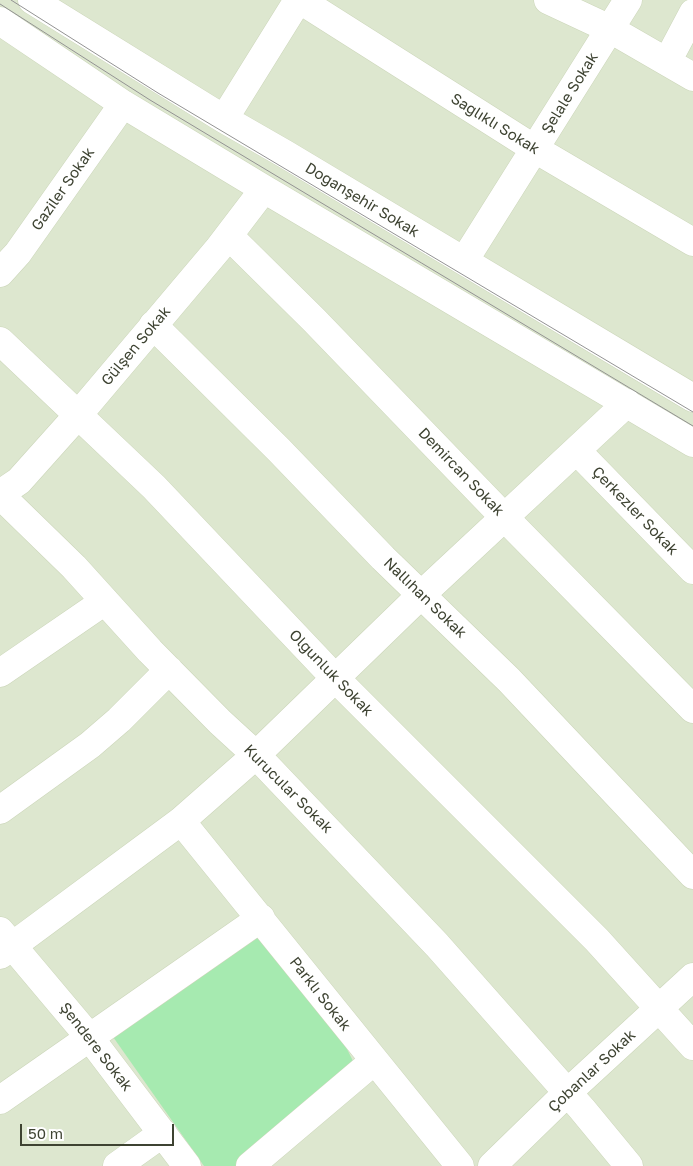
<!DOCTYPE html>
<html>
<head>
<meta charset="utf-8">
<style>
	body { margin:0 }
	#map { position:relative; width:693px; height:1166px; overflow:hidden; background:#ebf2e1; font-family:"Golos Text",sans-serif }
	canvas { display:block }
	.scale { position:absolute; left:20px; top:1124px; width:154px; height:22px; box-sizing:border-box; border:2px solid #3e4332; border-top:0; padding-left:6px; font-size:15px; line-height:18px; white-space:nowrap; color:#3e4332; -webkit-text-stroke:4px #fff; paint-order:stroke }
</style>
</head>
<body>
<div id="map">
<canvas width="693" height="1166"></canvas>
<div class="scale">50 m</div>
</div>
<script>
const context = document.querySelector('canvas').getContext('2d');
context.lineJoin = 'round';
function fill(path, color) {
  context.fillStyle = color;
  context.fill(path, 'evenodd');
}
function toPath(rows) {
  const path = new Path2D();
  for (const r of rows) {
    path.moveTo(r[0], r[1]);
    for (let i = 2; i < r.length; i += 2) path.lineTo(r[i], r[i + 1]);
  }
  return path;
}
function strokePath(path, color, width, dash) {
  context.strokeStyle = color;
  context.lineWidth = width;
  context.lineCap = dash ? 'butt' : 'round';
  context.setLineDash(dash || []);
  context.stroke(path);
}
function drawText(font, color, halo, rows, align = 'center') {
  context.font = font + ' "Golos Text",sans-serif';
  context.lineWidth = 5;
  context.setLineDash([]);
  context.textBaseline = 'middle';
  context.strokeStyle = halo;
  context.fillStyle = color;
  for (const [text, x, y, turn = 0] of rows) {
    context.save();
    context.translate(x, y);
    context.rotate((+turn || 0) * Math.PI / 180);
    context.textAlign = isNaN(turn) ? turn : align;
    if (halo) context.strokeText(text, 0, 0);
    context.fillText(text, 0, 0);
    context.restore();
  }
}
const residential = toPath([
	[0,0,693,0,693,1166,0,1166]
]);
const green = toPath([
	[253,936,264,941,340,1035,355,1065,241,1166,204,1166,111,1034]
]);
const minor = toPath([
	[32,0,224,119,285,154,693,398],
	[300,0,535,149,693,242],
	[548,0,610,29,693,77],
	[0,21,123,104,264,189,693,443],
	[667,62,693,13],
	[224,119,298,0],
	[229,236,314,320,504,517,693,709],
	[464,261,628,0],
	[0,273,18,253,123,104],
	[153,325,279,450,383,558,509,680,693,875],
	[0,341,154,487,336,679,597,940,693,1046],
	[577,451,693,570],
	[0,494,19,481,78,415,219,248,264,189],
	[0,495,74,567,150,651,220,722,256,755,437,945,582,1109,629,1166],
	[0,673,105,601],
	[0,810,90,745,119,720,169,670],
	[181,821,460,1166],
	[0,931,90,1038,187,1166],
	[0,955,181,821,256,755,421,595,627,403],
	[0,1100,261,918],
	[117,1166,163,1133],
	[250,1166,374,1061],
	[492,1166,567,1093,693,977]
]);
const tram = toPath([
	[11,0,158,93,693,412],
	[0,4,150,100,693,426]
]);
const streetNames = [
	["Şelale Sokak",570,93,-58],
	["Sağlıklı Sokak",495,124,32],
	["Gaziler Sokak",63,189,-55],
	["Doğanşehir Sokak",362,200,31],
	["Gülşen Sokak",136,346,-50],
	["Demircan Sokak",461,472,46],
	["Çerkezler Sokak",635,511,46],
	["Nallıhan Sokak",425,598,44],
	["Olgunluk Sokak",331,673,46],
	["Kurucular Sokak",288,789,45],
	["Parklı Sokak",320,994,52],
	["Şendere Sokak",96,1047,52],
	["Çobanlar Sokak",592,1071,-43]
];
fill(residential, '#dde7cf');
fill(green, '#a6eab0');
strokePath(minor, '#ccd6ba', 29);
strokePath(minor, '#fff', 28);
strokePath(tram, '#939393', 1);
drawText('15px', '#3e4332', '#fff', streetNames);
</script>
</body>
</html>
